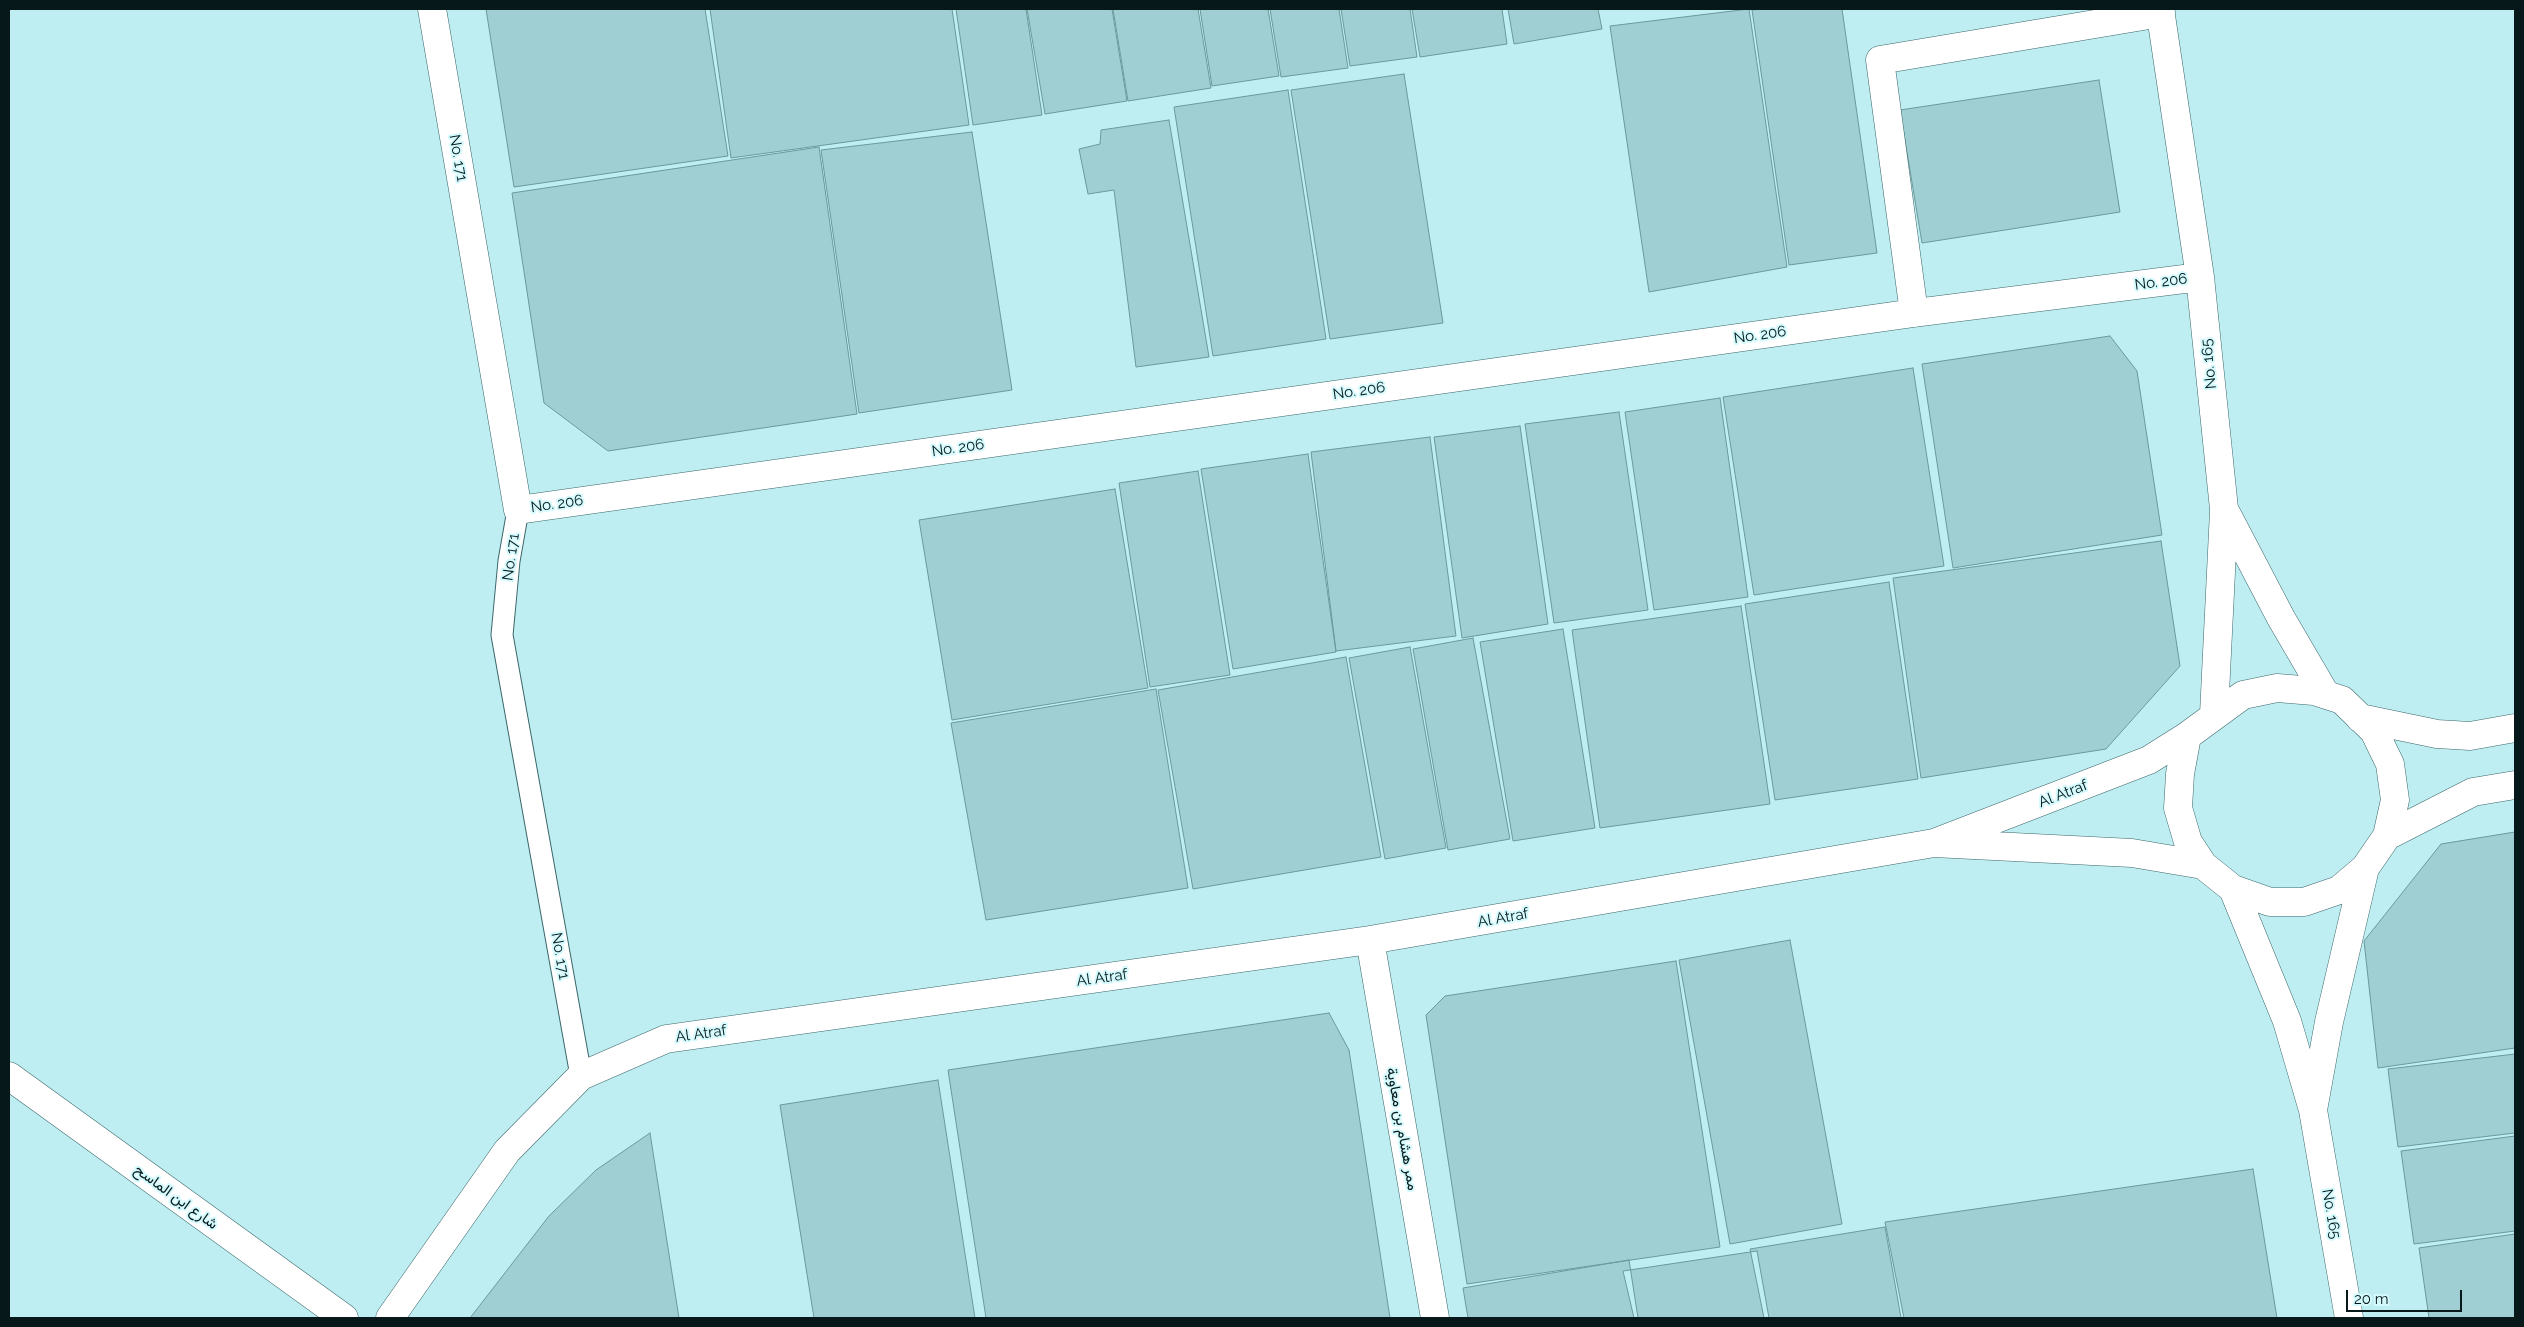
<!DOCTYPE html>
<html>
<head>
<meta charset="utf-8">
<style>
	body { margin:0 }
	#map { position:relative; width:2524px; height:1327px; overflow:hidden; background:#bfeef2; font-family:Raleway,sans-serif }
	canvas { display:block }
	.frame { position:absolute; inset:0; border:10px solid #06181a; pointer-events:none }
	.scale { position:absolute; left:2346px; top:1290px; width:116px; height:22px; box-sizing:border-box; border:2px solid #06181a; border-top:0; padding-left:6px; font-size:15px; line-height:18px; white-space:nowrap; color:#06181a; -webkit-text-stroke:4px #d4fafd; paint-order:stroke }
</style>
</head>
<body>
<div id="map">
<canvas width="2524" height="1327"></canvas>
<div class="frame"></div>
<div class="scale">20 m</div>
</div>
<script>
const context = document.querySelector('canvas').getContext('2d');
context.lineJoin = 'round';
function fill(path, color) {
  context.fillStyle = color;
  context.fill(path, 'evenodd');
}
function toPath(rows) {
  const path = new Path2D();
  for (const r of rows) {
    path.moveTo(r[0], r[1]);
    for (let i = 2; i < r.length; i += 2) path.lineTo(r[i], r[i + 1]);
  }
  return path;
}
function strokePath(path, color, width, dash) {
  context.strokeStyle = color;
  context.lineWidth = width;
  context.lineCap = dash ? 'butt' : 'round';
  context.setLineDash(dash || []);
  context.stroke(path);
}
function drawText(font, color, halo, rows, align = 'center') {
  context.font = font + ' Raleway,Vazirmatn,sans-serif';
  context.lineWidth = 4;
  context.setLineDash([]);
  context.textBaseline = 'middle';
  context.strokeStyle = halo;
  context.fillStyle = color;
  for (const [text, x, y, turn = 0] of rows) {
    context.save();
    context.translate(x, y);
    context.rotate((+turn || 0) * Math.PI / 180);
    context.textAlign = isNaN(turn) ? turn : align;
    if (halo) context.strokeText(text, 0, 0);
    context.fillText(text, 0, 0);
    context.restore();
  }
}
const building = toPath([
	[486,9,705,9,728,156,514,187,486,9],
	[710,9,952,9,969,125,731,158,710,9],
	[956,9,1026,9,1042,115,973,125,956,9],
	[1027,9,1112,9,1127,101,1045,114,1027,9],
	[1113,9,1198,9,1211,88,1128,101,1113,9],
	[1200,9,1268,9,1279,76,1212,86,1200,9],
	[1270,9,1339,9,1348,68,1281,77,1270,9],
	[1341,9,1410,9,1417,57,1350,66,1341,9],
	[1412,9,1502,9,1507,44,1420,57,1412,9],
	[1508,9,1598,9,1602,29,1514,44,1508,9],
	[1749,9,1787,267,1649,292,1610,26,1749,9],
	[1761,9,1842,9,1877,253,1789,265,1752,10,1761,9],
	[1404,74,1443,323,1330,339,1291,90,1404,74],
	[2099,80,2120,212,1922,243,1900,110,2099,80],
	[1288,90,1326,339,1213,356,1174,107,1288,90],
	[1169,120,1209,357,1136,367,1114,190,1088,194,1079,149,1100,144,1101,130,1169,120],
	[972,132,1012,390,859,413,821,150,972,132],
	[819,147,857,414,608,451,544,403,512,193,819,147],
	[2110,336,2137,371,2162,535,1953,568,1922,364,2110,336],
	[1913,368,1944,566,1754,595,1723,397,1913,368],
	[1720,398,1748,597,1654,610,1625,412,1720,398],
	[1619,412,1648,610,1554,623,1525,424,1619,412],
	[1520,426,1548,624,1462,638,1434,437,1520,426],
	[1430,437,1456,636,1336,651,1311,452,1430,437],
	[1308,454,1336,652,1233,669,1201,469,1308,454],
	[1198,471,1230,675,1150,687,1119,483,1198,471],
	[1115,489,1148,688,952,720,919,520,1115,489],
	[2161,541,2180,666,2106,749,1921,778,1893,578,2161,541],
	[1889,582,1918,779,1775,800,1745,604,1889,582],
	[1741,606,1770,804,1600,828,1572,630,1741,606],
	[1563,629,1595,828,1513,841,1480,642,1563,629],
	[1473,638,1510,839,1448,850,1413,649,1473,638],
	[1410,647,1446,848,1385,859,1349,658,1410,647],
	[1346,657,1381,857,1193,889,1158,690,1346,657],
	[1156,689,1188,888,986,920,951,723,1156,689],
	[2515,832,2515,1048,2378,1068,2364,941,2441,844,2515,832],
	[1790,940,1842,1224,1730,1244,1679,960,1790,940],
	[1676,961,1720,1247,1467,1284,1426,1015,1445,996,1676,961],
	[1329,1013,1349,1050,1390,1318,986,1318,948,1070,1329,1013],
	[2515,1054,2515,1133,2398,1147,2388,1069,2515,1054],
	[938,1080,975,1318,814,1318,780,1105,938,1080],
	[650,1133,679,1318,470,1318,549,1216,596,1170,650,1133],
	[2515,1136,2515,1231,2414,1244,2401,1151,2515,1136],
	[2253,1169,2277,1318,1904,1318,1885,1222,2253,1169],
	[1885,1227,1901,1318,1764,1318,1750,1249,1885,1227],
	[2515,1234,2515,1318,2429,1318,2419,1248,2515,1234],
	[1757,1251,1769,1318,1634,1318,1623,1271,1757,1251],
	[1629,1260,1638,1318,1468,1318,1463,1288,1629,1260]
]);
const service = toPath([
	[518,510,509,561,502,635,581,1076]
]);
const minor = toPath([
	[432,9,518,510,1914,313,2200,277],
	[2160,9,2200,277,2224,509,2281,618,2326,695],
	[1914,313,1880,60,2161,13],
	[2214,714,2224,511],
	[2360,718,2437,734,2470,736,2515,728],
	[2187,736,2149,760,1934,843,2132,853,2203,865],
	[2387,836,2473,792,2515,785],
	[2233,889,2287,1021,2313,1110,2329,1022,2365,868,2387,836,2395,800,2390,764,2374,731,2342,700,2314,691,2277,688,2243,695,2187,736,2180,774,2178,808,2188,842,2203,865,2233,889,2270,902,2304,902,2339,890,2365,868],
	[1370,940,1435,1318],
	[9,1076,344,1318],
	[2313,1110,2349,1318],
	[390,1318,507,1151,581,1076,666,1039,1370,940,1934,843]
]);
const streetNames = [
	["No. 171",458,158,80],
	["No. 206",2161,282,-7],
	["No. 206",1760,335,-8],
	["No. 165",2209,364,-96],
	["No. 206",1359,391,-8],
	["No. 206",958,448,-8],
	["No. 206",557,504,-8],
	["No. 171",511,557,-82],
	["Al Atraf",2063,794,-21],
	["Al Atraf",1503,918,-10],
	["No. 171",560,956,80],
	["Al Atraf",1102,978,-8],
	["Al Atraf",701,1034,-8],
	["ممر هشام بن معاوية",1402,1129,80],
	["شارع ابن الماسح",176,1197,36],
	["No. 165",2331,1214,80]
];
fill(building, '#a0cfd3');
strokePath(building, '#6b989c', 1);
strokePath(service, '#3b676b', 23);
strokePath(minor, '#3b676b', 29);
strokePath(service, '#fff', 21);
strokePath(minor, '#fff', 28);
drawText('15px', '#06181a', '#d4fafd', streetNames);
</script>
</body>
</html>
